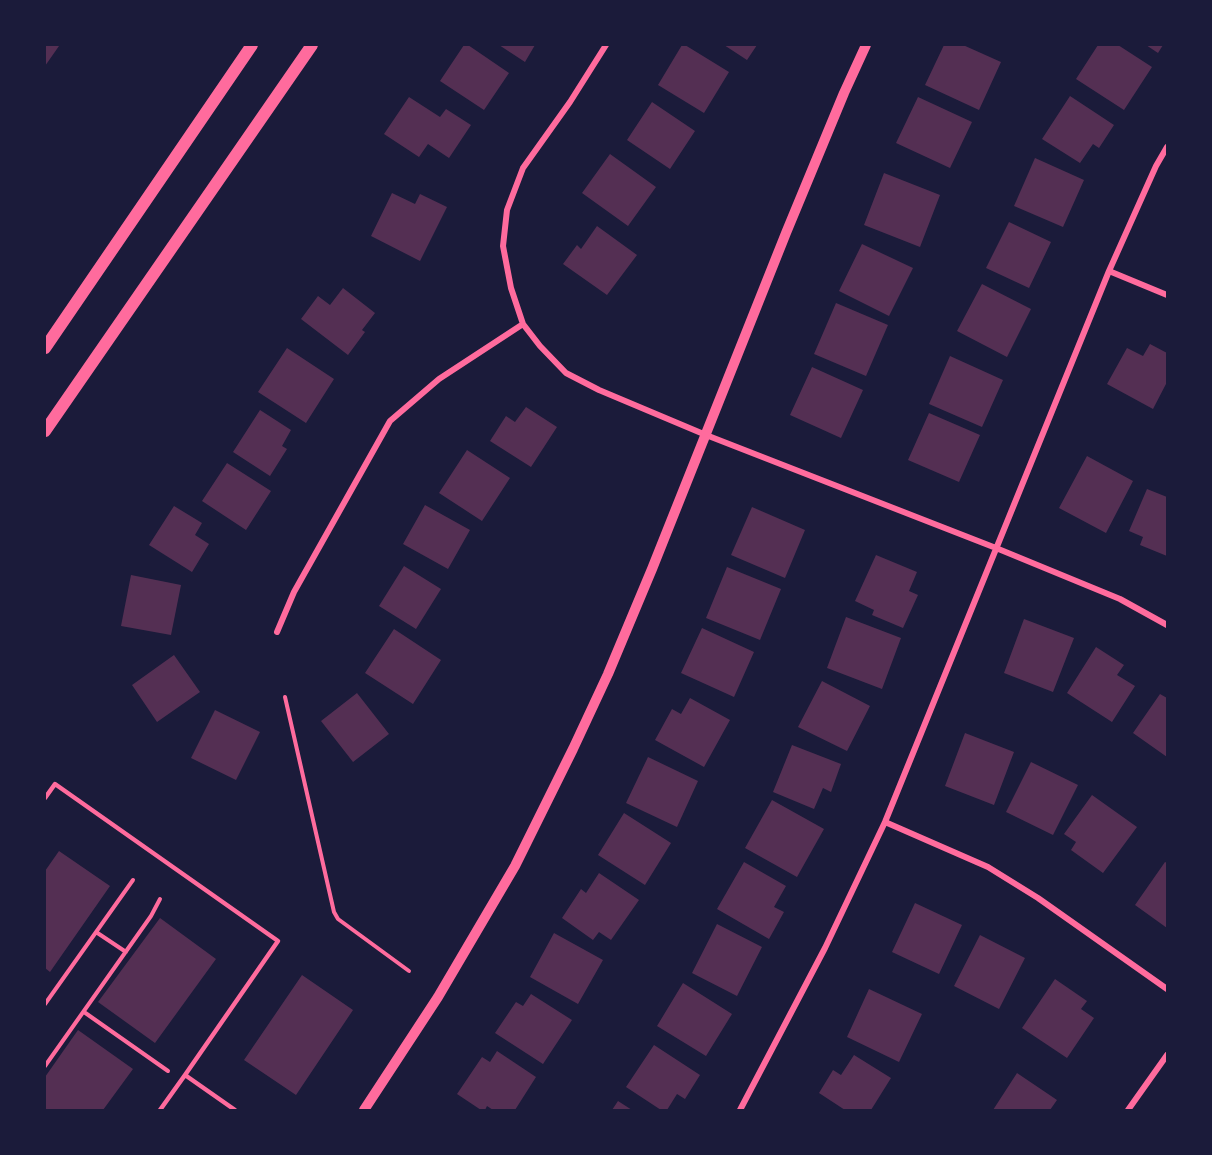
<!DOCTYPE html>
<html>
<head>
<meta charset="utf-8">
<style>
	body { margin:0 }
	#map { position:relative; width:1212px; height:1155px; overflow:hidden; background:#1b1b3a; font-family:Signika,sans-serif }
	canvas { display:block }
	.frame { position:absolute; inset:0; border:46px solid #1b1b3a; pointer-events:none }
</style>
</head>
<body>
<div id="map">
<canvas width="1212" height="1155"></canvas>
<div class="frame"></div>
</div>
<script>
const context = document.querySelector('canvas').getContext('2d');
context.lineJoin = 'round';
function fill(path, color) {
  context.fillStyle = color;
  context.fill(path, 'evenodd');
}
function toPath(rows) {
  const path = new Path2D();
  for (const r of rows) {
    path.moveTo(r[0], r[1]);
    for (let i = 2; i < r.length; i += 2) path.lineTo(r[i], r[i + 1]);
  }
  return path;
}
function strokePath(path, color, width, dash) {
  context.strokeStyle = color;
  context.lineWidth = width;
  context.lineCap = dash ? 'butt' : 'round';
  context.setLineDash(dash || []);
  context.stroke(path);
}
const building = toPath([
	[45,45,59,46,45,66],
	[464,45,468,45,509,73,484,110,440,81],
	[499,45,535,45,525,62],
	[682,45,685,45,729,72,704,113,658,85],
	[724,45,757,45,747,60],
	[944,45,963,45,1001,62,979,110,925,85],
	[1098,45,1118,45,1152,67,1124,110,1076,79],
	[1146,45,1163,45,1158,53],
	[1070,96,1114,125,1099,148,1093,144,1080,163,1042,139],
	[409,97,440,117,446,109,471,125,449,158,428,144,419,157,384,134],
	[918,97,972,122,950,168,896,143],
	[652,102,695,131,670,169,627,140],
	[610,154,656,187,628,226,582,193],
	[1035,158,1084,180,1063,227,1014,206],
	[884,173,940,195,920,247,864,225],
	[392,193,415,204,420,194,447,207,420,261,371,236],
	[1009,222,1051,242,1029,288,986,268],
	[597,226,637,255,607,295,563,264,577,245,581,249],
	[862,244,913,268,889,316,839,291],
	[982,284,1031,309,1007,357,957,331],
	[343,288,375,313,362,330,365,332,348,355,301,319,318,296,330,305],
	[836,303,888,325,866,376,814,354],
	[1150,344,1167,353,1167,382,1153,409,1107,384,1127,348,1143,356],
	[287,348,334,379,306,423,258,392],
	[950,356,1003,380,982,427,929,404],
	[812,367,863,390,841,438,790,415],
	[526,407,557,427,531,467,490,441,506,416,515,422],
	[260,410,291,430,282,446,287,449,270,476,233,452],
	[929,413,980,435,959,482,908,460],
	[467,450,510,478,482,521,439,493],
	[1087,456,1133,481,1106,533,1059,508],
	[227,463,271,491,246,530,202,501],
	[1147,489,1167,497,1167,556,1140,545,1143,537,1129,531],
	[425,505,470,530,448,569,403,544],
	[174,506,202,523,195,535,209,544,192,572,149,545],
	[752,507,805,530,785,578,731,555],
	[876,555,917,572,909,591,918,595,903,628,872,615,874,610,855,601],
	[404,566,441,589,416,629,379,606],
	[727,567,781,589,760,640,706,618],
	[131,575,181,585,171,635,121,626],
	[846,617,901,638,882,689,827,668],
	[1024,619,1074,638,1053,692,1004,673],
	[702,628,754,652,734,697,681,673],
	[394,629,441,660,413,704,365,673],
	[1096,647,1124,665,1117,675,1135,686,1112,722,1067,693],
	[174,655,200,692,157,722,132,685],
	[822,681,870,706,847,751,798,727],
	[357,693,389,734,353,762,321,721],
	[1160,694,1167,698,1167,757,1133,733],
	[690,698,730,720,704,767,655,740,672,709,681,714],
	[215,710,260,732,236,780,191,758],
	[965,733,1014,752,994,805,945,786],
	[792,745,841,764,831,792,823,788,814,809,773,792],
	[648,757,698,781,677,827,626,803],
	[1031,762,1078,785,1053,835,1006,812],
	[1092,795,1137,827,1103,873,1071,850,1076,842,1064,834],
	[772,800,824,829,797,877,745,848],
	[624,813,671,843,645,885,598,855],
	[59,851,110,886,50,972,45,968,45,871],
	[744,862,786,886,774,907,784,912,769,939,717,909],
	[1165,862,1167,863,1167,928,1135,905],
	[599,873,639,900,611,940,599,932,593,940,562,918,581,889,586,893],
	[915,903,962,925,939,974,892,952],
	[160,918,216,959,155,1043,98,1002],
	[717,924,762,947,737,996,692,973],
	[554,933,603,960,578,1004,530,977],
	[980,935,1025,958,999,1009,954,986],
	[302,975,353,1010,296,1095,244,1060],
	[1055,979,1087,1001,1081,1009,1094,1018,1067,1058,1022,1028],
	[683,983,732,1014,706,1056,657,1026],
	[869,989,922,1014,899,1062,847,1037],
	[531,994,572,1020,543,1064,495,1033,516,1002,523,1006],
	[78,1030,133,1069,103,1110,45,1110,45,1077],
	[654,1045,700,1075,685,1099,677,1094,667,1110,661,1110,626,1087],
	[497,1051,536,1077,515,1110,493,1110,487,1106,485,1110,481,1110,457,1094,482,1057,490,1062],
	[854,1055,891,1078,871,1110,845,1110,819,1093,833,1070,841,1075],
	[1017,1073,1057,1100,1050,1110,993,1110],
	[618,1101,632,1110,612,1110]
]);
const path = toPath([
	[285,697,334,912,338,919,409,971],
	[96,932,126,952],
	[45,1004,133,880],
	[84,1012,168,1071],
	[45,1066,151,916,160,899]
]);
const service = toPath([
	[45,798,55,784,278,941,185,1075],
	[160,1110,185,1075,235,1110]
]);
const minor = toPath([
	[606,45,570,102,523,168,507,210,503,246,511,288,523,324,540,346,566,373,599,390,706,435,996,548,1120,599,1167,625],
	[1109,271,1167,295],
	[277,632,294,592,390,421,439,379,523,324],
	[885,822,988,867,1038,898,1167,989],
	[740,1110,825,948,885,822,1109,271,1156,166,1167,147],
	[1128,1110,1167,1055]
]);
const tertiary = toPath([
	[364,1110,438,997,515,866,573,749,608,674,652,569,786,233,844,93,866,45]
]);
const secondary = toPath([
	[45,348,252,45],
	[45,431,312,45]
]);
fill(building, '#542f53');
strokePath(path, '#ff6b9d', 4);
strokePath(service, '#ff6b9d', 4.5);
strokePath(minor, '#ff6b9d', 6);
strokePath(tertiary, '#ff6b9d', 10);
strokePath(secondary, '#ff6b9d', 12);
</script>
</body>
</html>
